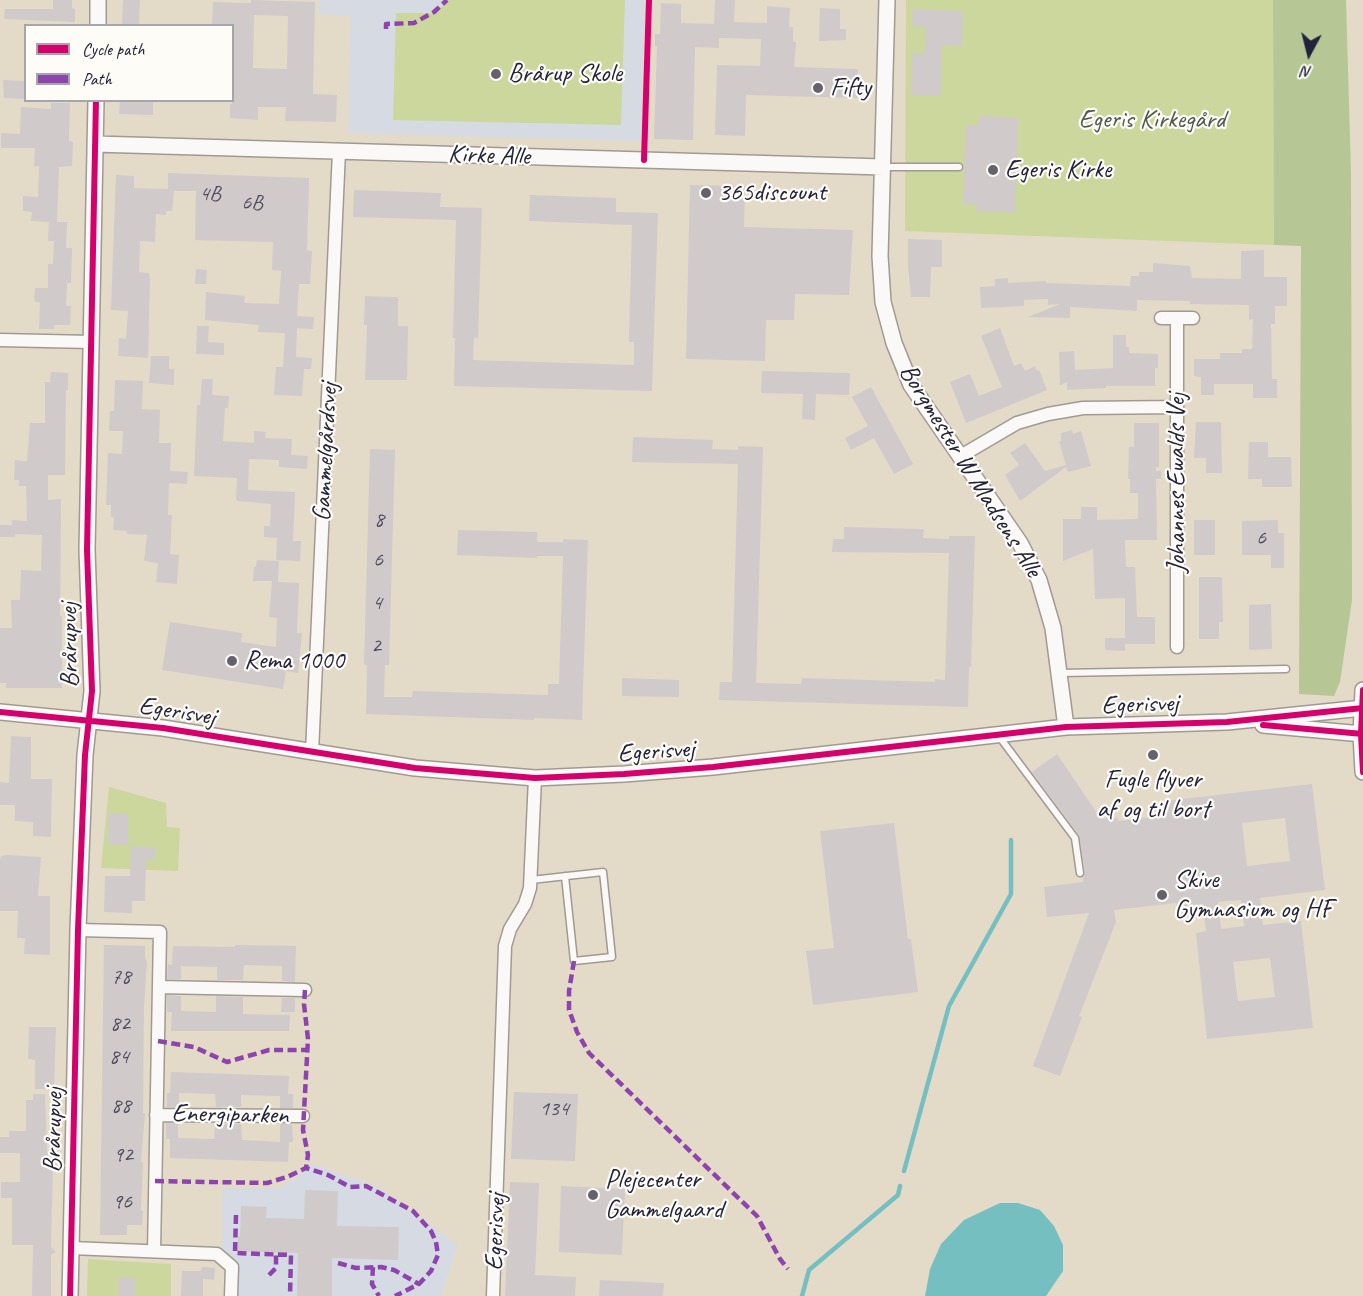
<!DOCTYPE html>
<html>
<head>
<meta charset="utf-8">
<style>
	body { margin:0 }
	#map { position:relative; width:1363px; height:1296px; overflow:hidden; background:#e4dac8; font-family:Caveat,sans-serif }
	canvas { display:block }
	.legend { position:absolute; left:24px; top:24px; width:210px; height:78px; box-sizing:border-box; background:#fdfcf7; border:2px solid #a5a5ac; margin:0; padding:8px 10px; list-style:none; font-size:18px; color:#22223b }
	.legend li { display:flex; align-items:center; gap:12px; height:30px }
	.legend b { width:30px; border:2px solid #a5a5ac }
	.north { position:absolute; left:1279px; top:24px; width:60px; height:60px; -webkit-text-stroke:4px #fdfcf7; paint-order:stroke; rotate:187deg; font-size:16px; font-weight:700; line-height:24px; text-align:center; color:#22223b }
	.north::after { content:''; display:block; margin:auto; width:21px; height:27px; background:#22223b; clip-path:polygon(50% 0,100% 100%,50% 72%,0 100%) }
</style>
</head>
<body>
<div id="map">
<canvas width="1363" height="1296"></canvas>
<ul class="legend">
<li><b style="height:8px;background:#d6006c"></b>Cycle path</li>
<li><b style="height:8px;background:#8e44ad"></b>Path</li>
</ul>
<div class="north">N</div>
</div>
<script>
const context = document.querySelector('canvas').getContext('2d');
context.lineJoin = 'round';
function fill(path, color) {
  context.fillStyle = color;
  context.fill(path, 'evenodd');
}
function toPath(rows) {
  const path = new Path2D();
  for (const r of rows) {
    path.moveTo(r[0], r[1]);
    for (let i = 2; i < r.length; i += 2) path.lineTo(r[i], r[i + 1]);
  }
  return path;
}
function strokePath(path, color, width, dash) {
  context.strokeStyle = color;
  context.lineWidth = width;
  context.lineCap = dash ? 'butt' : 'round';
  context.setLineDash(dash || []);
  context.stroke(path);
}
function drawText(font, color, halo, rows, align = 'center') {
  context.font = font + ' Caveat,sans-serif';
  context.lineWidth = 4.5;
  context.setLineDash([]);
  context.textBaseline = 'middle';
  context.strokeStyle = halo;
  context.fillStyle = color;
  for (const [text, x, y, turn = 0] of rows) {
    context.save();
    context.translate(x, y);
    context.rotate((+turn || 0) * Math.PI / 180);
    context.textAlign = isNaN(turn) ? turn : align;
    if (halo) context.strokeText(text, 0, 0);
    context.fillText(text, 0, 0);
    context.restore();
  }
}
const built = toPath([
	[319,0,645,0,641,141,348,133,350,16,319,14],
	[313,1164,380,1188,458,1245,441,1296,226,1296,227,1270,222,1262,222,1188,280,1188]
]);
const green = toPath([
	[449,0,625,0,621,125,393,120,396,13,434,13],
	[906,0,1273,0,1274,245,905,231],
	[109,787,166,803,167,827,180,828,178,871,101,868],
	[88,1259,171,1264,171,1296,87,1296]
]);
const forest = toPath([
	[1273,0,1346,0,1351,173,1352,600,1340,682,1334,696,1299,694,1301,246,1274,245]
]);
const water = toPath([
	[1000,1203,1018,1203,1040,1210,1054,1226,1063,1245,1063,1271,1046,1296,925,1296,930,1269,941,1244,964,1220]
]);
const stream = toPath([
	[904,1171,949,1006,1011,894,1011,840],
	[802,1296,809,1270,898,1195,900,1186]
]);
const building = toPath([
	[53,0,72,0,72,8,75,9,75,22,4,19,5,9,53,9],
	[123,0,140,0,139,26,122,26],
	[251,0,315,2,313,94,337,95,336,122,285,121,286,107,258,107,258,120,230,118,230,104,232,104,232,26,212,26,213,2,251,3],
	[254,15,288,16,287,69,253,68],
	[715,0,735,0,734,22,767,23,767,6,790,8,789,27,793,27,793,42,796,42,794,67,858,69,857,98,746,95,745,136,715,135,717,65,760,66,761,39,719,38,719,48,695,47,693,140,654,139,657,46,655,46,655,34,660,34,661,3,681,4,681,23,714,24],
	[820,8,840,9,840,29,846,29,846,40,819,41],
	[912,9,963,11,962,46,942,45,941,96,911,95,912,53,925,53,926,27,912,26],
	[3,80,26,81,26,99,4,98],
	[120,100,153,100,153,115,119,114],
	[51,103,70,103,69,141,73,142,72,166,59,167,57,222,67,222,66,248,72,248,71,283,67,283,66,306,71,306,70,325,54,325,54,329,39,329,40,303,34,301,35,288,48,288,48,264,53,264,54,241,48,241,49,222,31,221,32,212,23,211,23,196,38,197,39,166,34,166,35,148,1,148,1,133,20,134,21,107,51,109],
	[979,116,1018,118,1017,163,1021,163,1020,177,1016,177,1015,212,976,211,977,205,963,204,966,125,979,125],
	[168,173,309,178,307,250,312,251,310,284,299,284,297,316,314,317,313,329,297,328,296,357,312,358,311,369,304,369,302,396,274,395,276,367,283,367,285,333,258,332,259,325,205,320,206,292,245,296,244,303,279,304,281,271,272,270,273,242,195,240,196,191,174,191,172,211,166,211,166,215,156,214,155,242,140,241,139,272,149,273,150,280,148,358,118,356,119,338,126,339,128,311,111,310,116,175,134,176,134,188,168,189],
	[690,185,745,186,744,227,853,230,849,295,795,294,794,320,766,320,765,361,686,359],
	[354,190,441,193,440,207,482,208,478,338,474,338,473,360,634,365,634,342,629,342,632,225,529,221,530,195,616,198,616,212,658,213,652,391,454,386,455,338,453,338,456,220,353,217],
	[908,239,942,240,942,267,931,267,930,297,911,297,908,266],
	[1264,250,1264,277,1287,277,1287,306,1275,306,1275,324,1271,324,1272,379,1277,379,1277,398,1253,398,1253,384,1214,384,1214,395,1201,395,1201,377,1194,376,1194,359,1220,359,1220,353,1242,353,1242,349,1252,349,1253,319,1249,320,1249,305,1190,304,1190,301,1137,300,1137,311,1071,307,1070,306,1070,318,1028,317,1060,304,1048,305,1048,299,1024,300,1024,306,981,308,980,287,995,286,995,279,1008,278,1008,283,1046,281,1046,283,1130,286,1131,276,1139,276,1139,272,1153,272,1153,263,1190,266,1192,278,1241,279,1241,251],
	[196,269,207,270,206,284,195,284],
	[365,296,398,297,398,326,408,326,407,380,365,380,367,325,364,325],
	[197,326,209,326,208,342,224,343,224,355,196,354],
	[1000,328,1014,366,1021,363,1025,371,1035,366,1037,371,1039,370,1047,390,966,423,950,382,970,374,979,396,1002,387,981,336],
	[1113,335,1126,335,1126,347,1129,347,1129,353,1158,354,1158,368,1155,368,1155,386,1106,386,1106,388,1067,390,1067,382,1060,385,1059,352,1074,351,1075,370,1113,368],
	[151,356,169,356,169,369,174,369,174,385,149,383],
	[762,371,850,373,849,395,816,394,815,420,802,419,803,394,761,393],
	[51,372,68,373,68,390,66,390,65,475,48,475,48,500,61,499,60,616,62,616,62,688,6,688,6,683,0,683,0,628,12,628,11,600,20,600,21,570,41,571,42,535,15,534,15,537,0,537,0,525,12,525,12,520,27,521,26,486,19,486,19,480,14,480,15,460,27,461,30,423,45,423,45,382,50,382],
	[202,379,213,379,212,395,229,396,228,408,225,408,223,441,254,443,254,431,266,432,265,438,292,439,291,455,308,456,307,469,279,467,279,460,249,459,248,490,295,492,293,541,301,541,300,561,276,560,277,538,264,537,264,526,270,526,271,504,238,501,236,499,237,478,194,476,197,405,200,405],
	[115,380,143,381,142,409,160,410,159,443,171,443,170,471,188,472,187,484,169,483,168,515,172,515,170,554,179,555,177,584,156,582,158,563,144,561,147,535,127,534,127,531,113,530,114,517,111,517,111,505,106,505,108,453,122,454,123,431,109,431,110,411,114,411],
	[871,387,913,464,894,474,874,438,851,450,845,438,868,426,852,397],
	[1196,422,1221,422,1222,473,1206,473,1206,458,1194,458],
	[1134,423,1159,423,1159,467,1156,467,1156,471,1161,471,1161,479,1156,479,1157,540,1125,540,1126,567,1135,567,1137,617,1155,617,1155,644,1125,644,1125,651,1105,650,1105,638,1125,638,1125,598,1095,599,1093,549,1063,561,1063,519,1081,519,1081,507,1097,507,1097,520,1138,519,1138,493,1130,493,1130,479,1128,479,1129,447,1134,447],
	[1072,430,1073,434,1081,431,1091,466,1068,472,1066,467,1020,501,1005,475,1019,465,1010,453,1025,443,1045,471,1066,465,1059,441,1061,441,1061,433],
	[633,437,713,440,712,449,738,450,738,446,763,447,756,683,801,684,802,678,935,682,935,679,945,680,949,553,832,552,833,539,844,539,844,527,924,529,923,538,949,539,949,536,975,536,971,667,969,667,968,707,719,700,720,682,732,682,738,464,632,462],
	[1249,442,1268,442,1268,457,1291,457,1292,487,1262,487,1262,479,1248,479],
	[370,449,395,450,389,665,385,665,384,697,412,697,413,691,548,695,548,684,559,684,563,556,537,556,537,558,457,555,458,530,537,532,537,542,563,542,563,539,588,540,582,720,534,718,534,720,366,714,367,665,364,664],
	[1194,520,1215,520,1215,555,1194,555],
	[1278,520,1278,533,1284,533,1284,568,1271,568,1271,555,1242,555,1242,521],
	[257,560,279,561,278,582,299,583,297,633,302,633,298,673,286,671,283,689,162,670,170,622,242,633,241,642,276,647,277,618,269,617,272,581,253,581,254,567,256,567],
	[1199,577,1222,577,1223,622,1219,622,1219,639,1199,639],
	[1271,604,1272,649,1249,650,1249,605],
	[622,678,679,680,679,697,622,696],
	[11,736,31,737,31,779,52,779,51,837,33,836,33,822,15,821,15,805,0,805,0,782,9,783],
	[1057,754,1101,819,1118,818,1118,821,1165,816,1164,801,1312,784,1325,890,1260,898,1263,925,1301,921,1313,1028,1207,1039,1196,933,1206,931,1203,904,1176,907,1176,903,1114,910,1116,922,1079,1016,1082,1017,1060,1076,1033,1066,1089,913,1047,917,1044,887,1083,882,1083,877,1085,873,1079,835,1032,772],
	[1285,818,1290,861,1247,866,1242,823],
	[1241,900,1244,926,1221,929,1218,902],
	[1270,958,1275,997,1238,1001,1233,962],
	[108,813,128,814,128,845,108,844],
	[894,823,908,939,911,939,918,992,813,1005,806,951,834,948,820,831],
	[131,847,155,847,155,860,146,859,145,901,132,901,132,913,104,912,105,876,130,876],
	[7,855,41,857,38,896,50,896,50,955,24,954,25,938,17,938,18,911,0,911,0,861,1,856],
	[104,945,145,946,145,957,147,963,144,1007,143,1113,145,1113,141,1162,143,1162,141,1211,143,1211,142,1225,127,1225,127,1235,100,1235],
	[235,945,296,946,295,982,282,981,282,966,244,965,243,980,217,980,217,967,181,966,181,979,167,979,168,964,172,965,173,946,235,947],
	[167,995,181,996,181,1011,216,1012,216,996,243,997,243,1014,290,1015,289,1031,171,1031,172,1012,167,1012],
	[282,998,295,998,295,1012,281,1012],
	[29,1027,56,1027,54,1089,35,1089,35,1060,28,1059],
	[171,1072,289,1076,288,1094,293,1094,293,1108,280,1108,280,1096,241,1095,241,1107,216,1107,215,1094,179,1093,179,1107,167,1107,167,1093,170,1093],
	[514,1092,578,1094,575,1161,511,1159],
	[33,1094,45,1094,47,1154,48,1154,48,1164,53,1164,51,1247,56,1252,51,1255,51,1296,32,1296,33,1245,12,1245,12,1198,1,1198,1,1182,20,1182,20,1153,0,1153,0,1137,9,1137,9,1131,26,1131,26,1100,33,1100],
	[166,1123,178,1123,178,1138,214,1139,215,1124,241,1124,242,1140,280,1142,280,1124,292,1124,293,1142,289,1142,288,1162,170,1158,170,1139,166,1139],
	[510,1182,539,1183,535,1275,576,1277,575,1296,505,1296],
	[561,1186,625,1189,622,1255,559,1252],
	[305,1190,338,1191,337,1226,399,1227,398,1260,332,1258,332,1296,297,1296,298,1253,237,1251,238,1236,240,1236,241,1206,267,1207,266,1218,304,1219],
	[202,1267,215,1268,214,1280,203,1279,203,1296,181,1296,182,1271,201,1271],
	[119,1277,135,1278,135,1296,118,1296],
	[600,1280,664,1283,663,1296,599,1296]
]);
const service = toPath([
	[884,167,959,167],
	[1060,673,1286,669],
	[998,735,1075,838,1080,873],
	[531,880,603,872,612,957,574,961,565,876]
]);
const minor = toPath([
	[1161,318,1193,318],
	[1177,318,1177,647],
	[0,340,91,342],
	[959,457,1017,423,1048,414,1083,408,1177,407],
	[312,753,339,151],
	[78,930,160,932,154,1251],
	[159,987,305,990],
	[156,1115,303,1116],
	[71,1248,217,1254,232,1267,231,1296],
	[493,1296,505,946,510,929,525,904,530,888,535,778]
]);
const tertiary = toPath([
	[887,0,880,256,883,302,894,343,911,385,1020,543,1039,580,1053,628,1066,727],
	[98,26,98,0],
	[95,144,883,167],
	[1363,690,1361,734,1363,772],
	[0,712,163,728,415,768,535,778,624,774,713,767,1066,727,1227,722,1363,708],
	[1263,725,1363,734],
	[70,1296,78,930,85,755,92,691,87,550,96,100]
]);
const quiet = toPath([
	[386,29,386,24,414,23,434,12,447,0],
	[574,961,569,991,569,1010,577,1032,589,1053,757,1216,780,1259,788,1269],
	[305,990,304,1004,308,1039,303,1130,308,1155,306,1168],
	[158,1041,194,1047,227,1062,269,1050,308,1050],
	[155,1181,267,1183,287,1177,306,1168,328,1175,350,1187,366,1186,413,1211,431,1231,436,1242,438,1255,431,1271,419,1284,395,1296],
	[236,1215,235,1253,291,1255,290,1296],
	[338,1263,356,1268,381,1267,394,1270,419,1284],
	[373,1267,372,1284,379,1296],
	[269,1275,276,1268,276,1255]
]);
const cycleway = toPath([
	[644,160,649,0],
	[1363,690,1361,734,1363,772],
	[0,712,163,728,415,768,535,778,624,774,713,767,1066,727,1227,722,1363,708],
	[1263,725,1363,734],
	[70,1296,78,930,85,755,92,691,87,550,96,100]
]);
const markers = [
	[496,74,6,"#66626c"],
	[818,88,6,"#66626c"],
	[993,170,6,"#66626c"],
	[706,193,6,"#66626c"],
	[232,661,6,"#66626c"],
	[1153,755,6,"#66626c"],
	[1162,895,6,"#66626c"],
	[593,1195,6,"#66626c"]
];
const numberNames = [
	["4B",210,194],
	["6B",252,203],
	["8",379,520],
	["6",1261,538],
	["6",378,560],
	["4",377,603],
	["2",376,646],
	["78",121,977],
	["82",120,1024],
	["84",119,1057],
	["88",121,1106],
	["134",554,1109],
	["92",123,1155],
	["96",122,1202]
];
const poiNames = [
	["Brårup Skole",508,74],
	["Fifty",830,88],
	["Egeris Kirke",1005,170],
	["365discount",718,193],
	["Rema 1000",244,661],
	["Fugle flyver",1153,780,"center"],
	["af og til bort",1153,810,"center"],
	["Skive",1174,880],
	["Gymnasium og HF",1174,910],
	["Plejecenter",605,1180],
	["Gammelgaard",605,1210]
];
const parkNames = [
	["Egeris Kirkegård",1152,120]
];
const streetNames = [
	["Kirke Alle",489,156,2],
	["Gammelgårdsvej",326,452,-87],
	["Borgmester W Madsens Alle",970,471,58],
	["Johannes Ewalds Vej",1177,483,-90],
	["Brårupvej",70,645,-91],
	["Egerisvej",1140,705,-2],
	["Egerisvej",177,712,9],
	["Egerisvej",656,752,-4],
	["Energiparken",230,1115,1],
	["Brårupvej",54,1130,-89],
	["Egerisvej",496,1232,-88]
];
fill(built, '#d6dbe3');
fill(green, '#cbd79d');
fill(forest, '#b6c694');
fill(water, '#75bfc0');
strokePath(stream, '#75bfc0', 4.5);
fill(building, '#d1cacb');
strokePath(service, '#a09a93', 9);
strokePath(minor, '#a09a93', 15);
strokePath(tertiary, '#a09a93', 18);
strokePath(service, '#fbf9f7', 6);
strokePath(minor, '#fbf9f7', 12);
strokePath(tertiary, '#fbf9f7', 15);
strokePath(quiet, '#8e44ad', 4.5, [9, 4.5]);
strokePath(cycleway, '#d6006c', 6);
for (const [x, y, r, color] of markers) {
  const dot = new Path2D();
  dot.arc(x, y, r, 0, 2 * Math.PI);
  context.fillStyle = color;
  context.fill(dot);
  strokePath(dot, '#fdfcf7', 2);
}
drawText('22px', '#4e4c5f', null, numberNames);
drawText('26px', '#22223b', '#fdfcf7', poiNames, 'left');
drawText('26px', '#4e574e', '#fdfcf7', parkNames);
drawText('26px', '#22223b', '#fdfcf7', streetNames);
</script>
</body>
</html>
